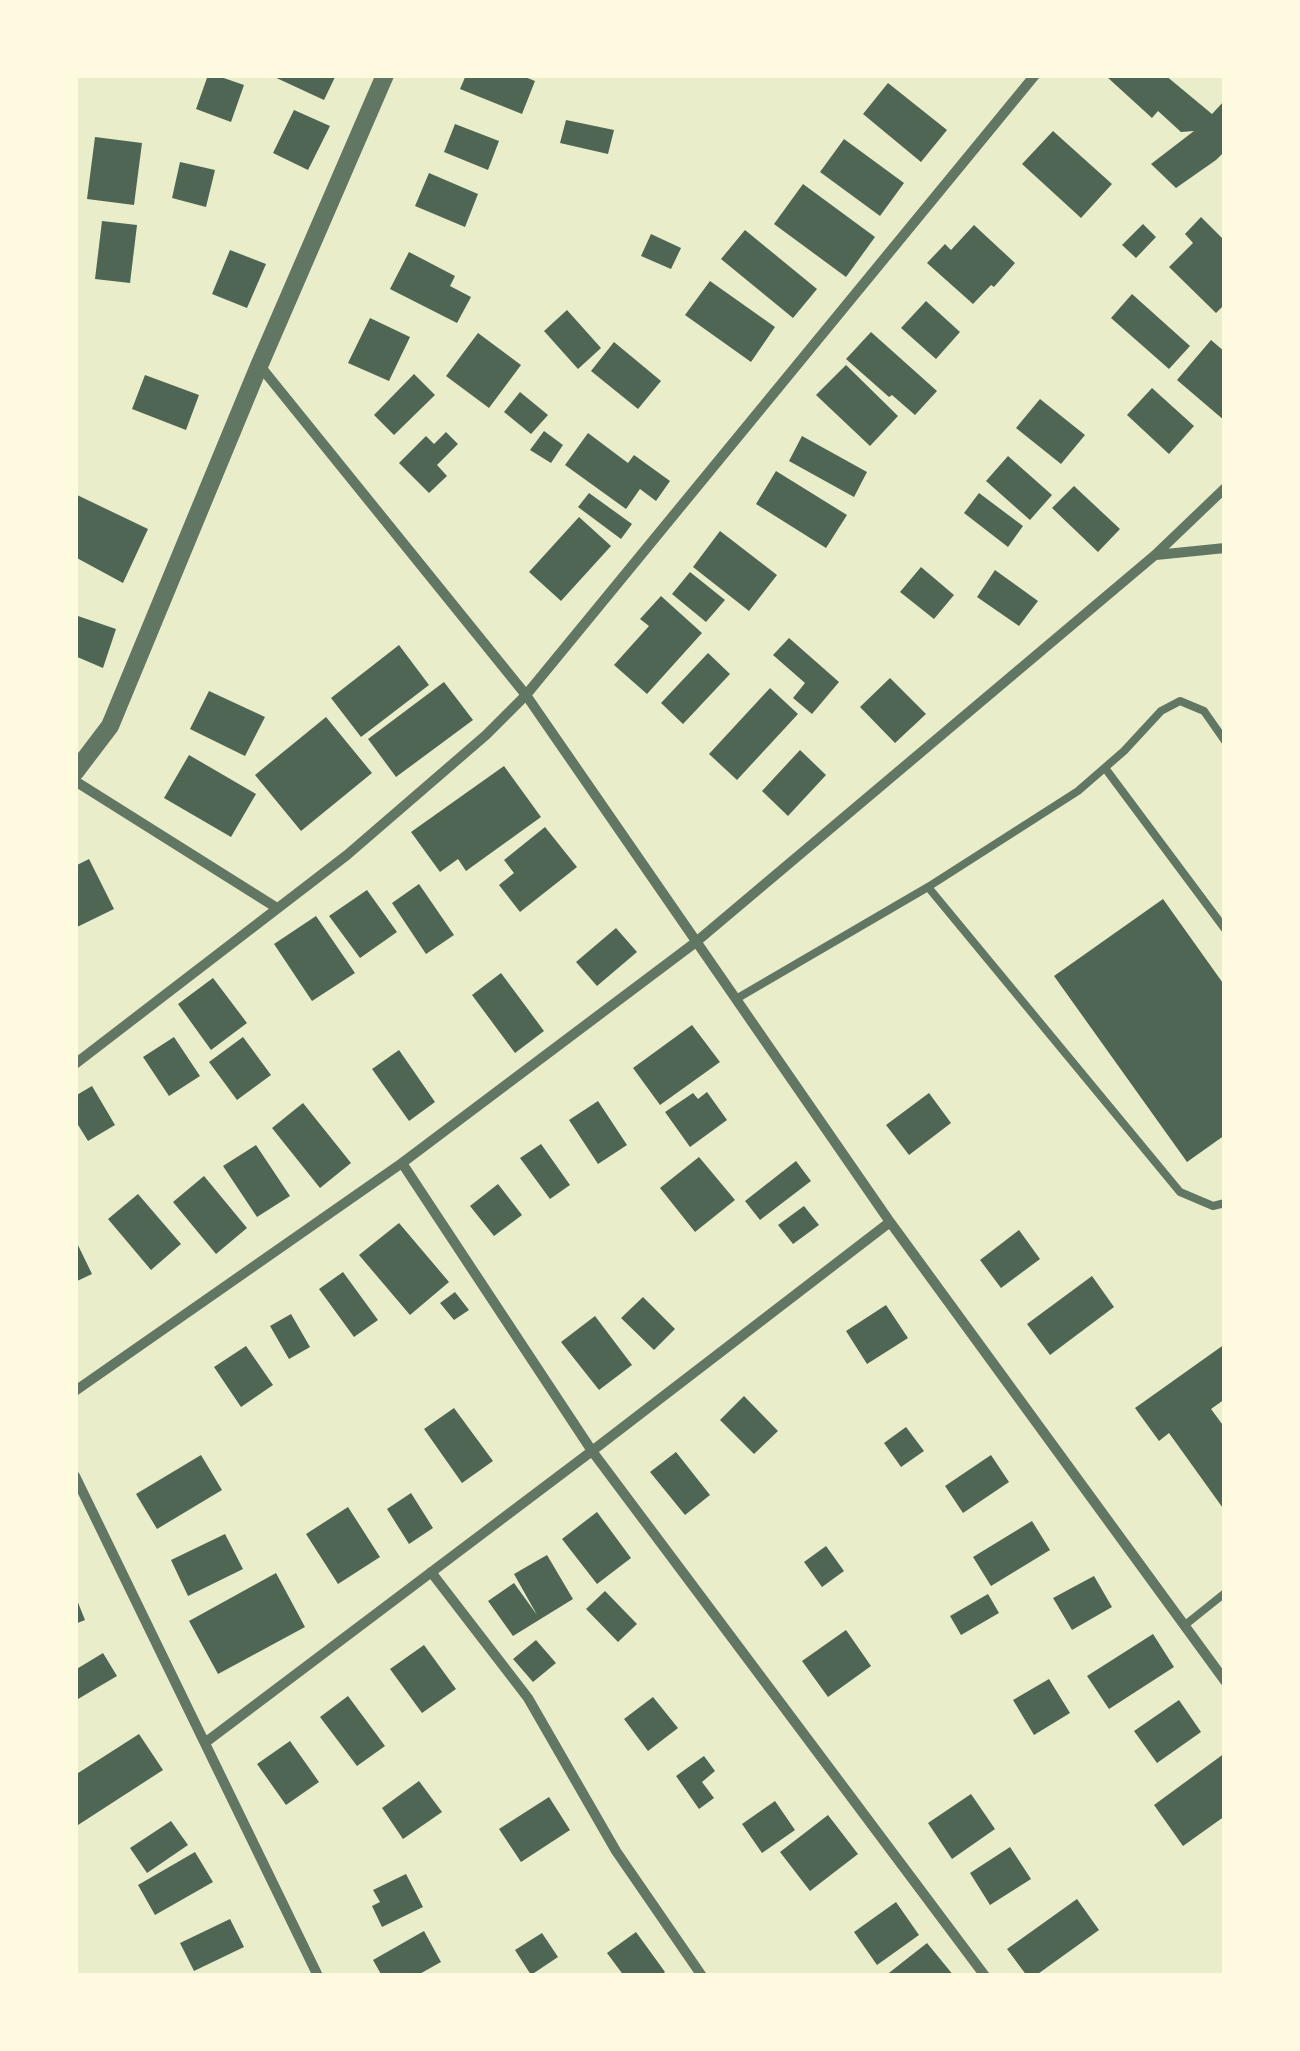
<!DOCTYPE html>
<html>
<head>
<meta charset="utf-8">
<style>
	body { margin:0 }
	#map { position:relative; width:1300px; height:2051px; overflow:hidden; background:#e9edc9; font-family:"Libre Baskerville",serif }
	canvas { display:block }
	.frame { position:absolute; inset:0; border:78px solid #fefae0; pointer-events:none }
</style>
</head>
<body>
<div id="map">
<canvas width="1300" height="2051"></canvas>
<div class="frame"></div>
</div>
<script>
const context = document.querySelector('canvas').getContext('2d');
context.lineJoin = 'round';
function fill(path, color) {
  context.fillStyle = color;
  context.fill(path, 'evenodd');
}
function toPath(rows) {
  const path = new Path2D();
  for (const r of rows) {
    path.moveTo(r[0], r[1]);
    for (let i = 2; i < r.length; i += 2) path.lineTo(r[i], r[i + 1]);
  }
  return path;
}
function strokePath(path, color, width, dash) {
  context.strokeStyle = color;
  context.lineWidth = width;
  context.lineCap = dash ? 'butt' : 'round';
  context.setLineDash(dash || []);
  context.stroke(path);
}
const building = toPath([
	[208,75,215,75,244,85,231,122,196,109],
	[270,75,336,75,324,100],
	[466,75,520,75,535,81,522,114,460,89],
	[1109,75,1165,75,1212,114,1225,100,1225,151,1216,160,1176,188,1151,164,1194,131,1181,132,1158,111,1152,118,1107,77],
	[888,83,947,130,921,162,863,114],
	[294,110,330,126,308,170,273,153],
	[566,120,614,130,608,154,560,143],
	[455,124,499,141,488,170,444,152],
	[1053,131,1112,184,1081,218,1022,164],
	[95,137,142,143,134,205,87,199],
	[844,139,904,183,880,216,820,172],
	[180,162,215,170,206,207,172,198],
	[429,173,478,194,465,227,415,206],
	[803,184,875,237,846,277,774,224],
	[1201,217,1225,241,1225,304,1216,313,1169,267,1193,243,1185,234],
	[102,221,137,225,130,283,95,279],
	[1143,224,1156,237,1136,258,1122,245],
	[974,225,1015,263,994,287,991,285,973,304,927,263,945,244,951,250],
	[745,230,817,289,793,318,721,259],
	[651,234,681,248,671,269,641,256],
	[230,250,266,264,247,308,212,294],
	[409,252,455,276,450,286,471,297,457,323,390,289],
	[710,281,775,327,751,362,685,315],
	[1132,294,1190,346,1169,369,1111,318],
	[926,301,960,332,936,359,901,328],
	[567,310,601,348,578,369,544,331],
	[370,318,410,337,389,381,348,363],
	[871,332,937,391,915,415,892,395,889,397,846,359],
	[478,333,521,365,489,408,446,376],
	[1211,340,1225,352,1225,421,1177,380],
	[614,342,661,381,638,409,591,371],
	[846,365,898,416,870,446,816,395],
	[414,374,435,395,394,435,374,415],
	[145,375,199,395,186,430,132,409],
	[1152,388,1194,426,1169,454,1127,415],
	[520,392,548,415,531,434,504,412],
	[1040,399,1085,435,1061,464,1016,428],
	[544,431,563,445,551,463,530,450],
	[446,432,458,444,437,465,447,476,429,493,399,463,426,436,434,444],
	[588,433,628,463,634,455,670,481,656,501,640,489,626,509,565,465],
	[802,436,867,472,854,497,789,461],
	[1008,456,1052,495,1030,520,986,481],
	[776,471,847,515,826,548,756,504],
	[1074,486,1120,529,1098,552,1052,508],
	[589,493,632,524,621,539,578,507],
	[979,493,1023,526,1008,547,964,513],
	[75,494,148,529,123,583,75,557],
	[579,517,611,546,561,601,529,572],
	[720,531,777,575,749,611,693,567],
	[921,567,954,595,934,619,900,592],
	[995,570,1038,601,1019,626,977,597],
	[690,572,725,600,706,622,672,594],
	[661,596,702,633,647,694,614,665,649,626,640,619],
	[75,615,116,629,103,668,75,656],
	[789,638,839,682,812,714,793,698,805,683,773,655],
	[399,645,429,685,361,737,331,698],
	[708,653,730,674,683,724,661,703],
	[890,678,926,714,895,743,860,707],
	[444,682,473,720,396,777,368,739],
	[770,688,798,714,737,780,709,754],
	[209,691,265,717,245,756,190,729],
	[326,717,372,773,301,831,255,775],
	[800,750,826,775,788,816,762,791],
	[189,755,256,794,231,837,164,798],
	[504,766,541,817,466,871,458,859,440,872,411,832],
	[545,827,577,867,520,912,499,885,514,873,504,860],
	[89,859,114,909,75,928,75,866],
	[419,884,454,935,426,954,392,903],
	[367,890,397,932,360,958,329,916],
	[1163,899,1225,986,1225,1135,1187,1162,1054,976],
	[316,916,355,973,312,1001,274,944],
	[616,928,637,952,597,986,576,962],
	[501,973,544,1031,515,1053,472,995],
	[213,978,247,1023,211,1050,178,1004],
	[692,1025,720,1062,660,1105,633,1068],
	[174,1037,200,1076,169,1096,143,1057],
	[243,1037,271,1075,237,1100,209,1062],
	[399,1050,435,1102,409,1121,372,1069],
	[92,1086,115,1125,88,1141,75,1120,75,1096],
	[707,1092,727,1120,690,1147,665,1112,693,1093,698,1099],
	[929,1093,951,1123,909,1155,886,1125],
	[598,1101,627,1145,598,1164,569,1120],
	[303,1103,351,1163,320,1188,272,1128],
	[541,1144,570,1185,550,1199,520,1158],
	[256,1145,290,1196,257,1217,223,1166],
	[699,1157,735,1200,695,1232,660,1188],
	[796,1161,811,1181,760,1220,745,1201],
	[204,1176,247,1228,216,1254,173,1202],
	[498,1184,522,1215,494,1236,470,1206],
	[138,1194,181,1244,151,1270,108,1219],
	[804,1206,819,1225,793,1244,778,1225],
	[399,1223,449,1282,410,1315,359,1255],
	[1019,1230,1040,1259,1001,1288,980,1260],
	[75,1239,92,1274,75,1282],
	[343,1272,378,1320,354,1337,319,1289],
	[1092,1276,1114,1307,1050,1355,1027,1324],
	[455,1292,469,1310,454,1320,440,1303],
	[643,1297,675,1329,654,1350,621,1318],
	[886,1305,908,1338,867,1364,846,1331],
	[291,1314,310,1347,289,1359,270,1326],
	[595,1316,632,1365,599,1390,561,1342],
	[1225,1344,1225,1399,1211,1409,1225,1428,1225,1511,1169,1433,1159,1441,1135,1408],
	[246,1346,273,1385,241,1407,214,1367],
	[744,1396,778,1431,754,1454,720,1420],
	[454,1408,493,1461,462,1483,424,1429],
	[906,1427,924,1451,901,1467,884,1443],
	[676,1452,710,1495,685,1515,650,1472],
	[201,1455,222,1490,157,1529,136,1494],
	[991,1455,1009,1482,963,1513,945,1486],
	[411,1493,433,1528,409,1544,387,1509],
	[348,1507,380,1557,338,1584,306,1534],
	[597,1512,631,1558,597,1584,562,1539],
	[1032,1521,1050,1550,991,1586,973,1557],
	[225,1534,243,1569,188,1596,171,1560],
	[826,1546,844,1571,822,1587,804,1562],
	[547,1555,573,1599,513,1636,488,1601,514,1583,537,1615,514,1574],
	[276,1573,305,1627,218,1674,189,1621],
	[1094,1576,1112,1607,1072,1630,1053,1598],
	[605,1591,637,1624,618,1642,586,1609],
	[988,1594,999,1613,961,1635,950,1616],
	[75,1595,85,1620,75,1624],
	[846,1630,871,1666,828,1697,802,1661],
	[1153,1634,1174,1667,1109,1709,1087,1676],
	[536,1640,556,1663,533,1682,513,1659],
	[424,1645,456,1689,422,1713,390,1669],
	[103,1653,117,1676,78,1699,75,1694,75,1670],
	[1049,1679,1070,1713,1034,1735,1013,1700],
	[348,1696,385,1746,357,1766,320,1717],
	[653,1697,678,1728,648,1751,624,1719],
	[1179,1700,1201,1732,1157,1763,1134,1731],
	[139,1734,163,1770,78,1825,75,1821,75,1775],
	[290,1741,319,1782,286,1805,257,1764],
	[1225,1753,1225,1816,1183,1846,1154,1805],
	[704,1756,715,1771,702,1782,714,1798,699,1809,676,1776],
	[419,1781,442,1812,403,1839,382,1808],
	[971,1794,995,1829,952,1859,928,1823],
	[549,1797,570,1830,521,1862,499,1829],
	[775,1801,795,1830,762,1853,742,1824],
	[828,1815,858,1854,810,1891,780,1852],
	[171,1821,188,1845,147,1873,130,1848],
	[1010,1847,1031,1879,990,1905,970,1873],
	[195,1852,213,1882,155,1915,138,1885],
	[406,1874,423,1907,382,1927,372,1906,380,1902,373,1890],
	[1077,1899,1099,1930,1035,1976,1027,1976,1007,1949],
	[896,1902,919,1935,877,1965,854,1932],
	[230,1919,244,1947,194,1971,180,1943],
	[424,1931,441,1962,416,1976,382,1976,373,1960],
	[636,1932,665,1972,660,1976,624,1976,607,1953],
	[542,1933,558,1957,531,1975,515,1950],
	[927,1943,954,1976,885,1976]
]);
const service = toPath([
	[1105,768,1225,929],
	[928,887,1180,1192,1213,1206,1225,1203],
	[736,999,928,887,1078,791,1124,751,1161,711,1180,701,1204,711,1225,741],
	[1185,1625,1225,1593]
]);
const minor = toPath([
	[260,366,526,695,890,1222,1225,1681],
	[1156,555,1225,548],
	[75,781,277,908],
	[75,1064,347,855,486,735,526,695,1035,75],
	[402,1163,592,1451,985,1976],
	[75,1391,402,1163,696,942,1155,555,1225,488],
	[75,1476,318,1976],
	[431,1572,528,1698,616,1851,702,1976],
	[206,1742,592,1451,890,1222]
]);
const tertiary = toPath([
	[75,772,110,726,259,366,385,75]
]);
fill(building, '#4f6655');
strokePath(service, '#617663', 8);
strokePath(minor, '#617663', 10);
strokePath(tertiary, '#617663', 18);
</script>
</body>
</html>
